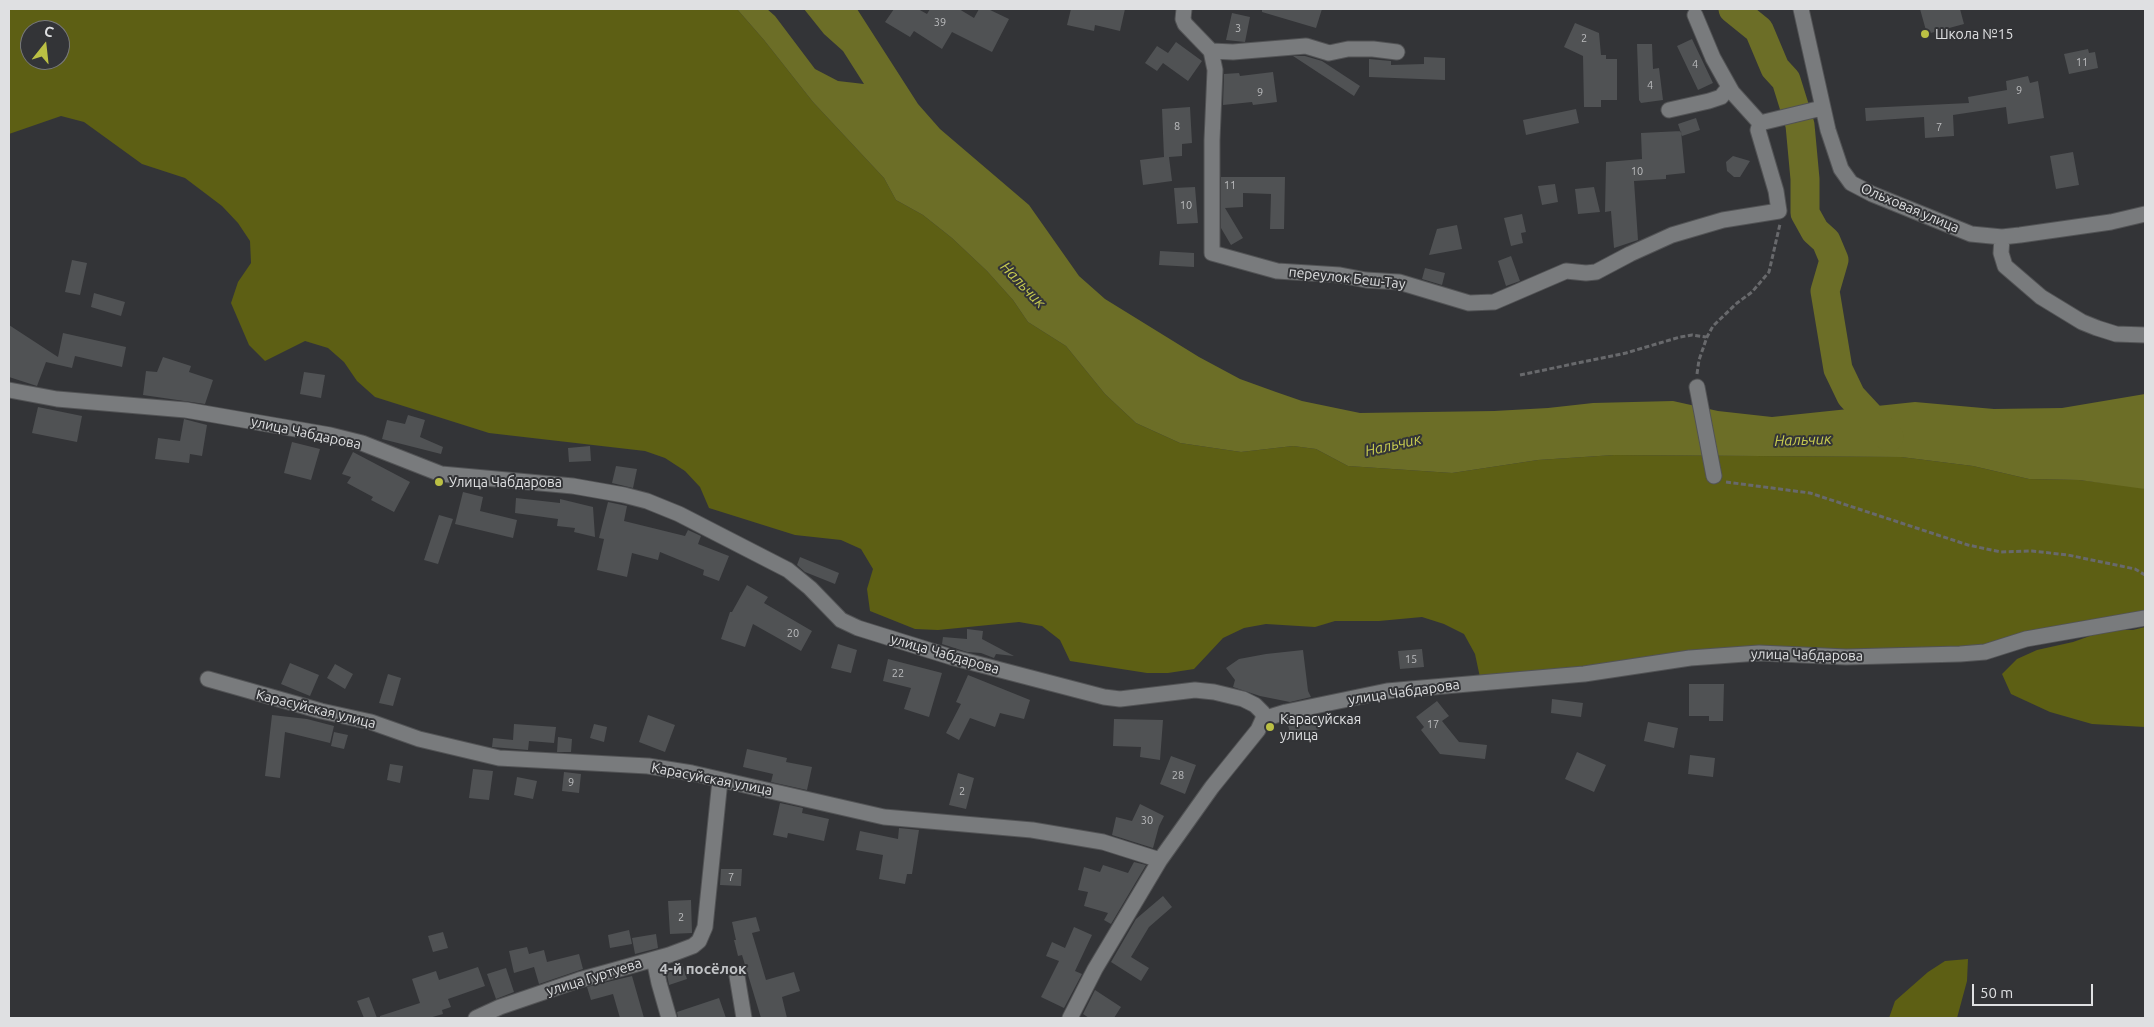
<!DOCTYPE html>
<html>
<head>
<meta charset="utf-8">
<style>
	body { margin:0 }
	#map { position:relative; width:2154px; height:1027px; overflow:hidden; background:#333437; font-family:Ubuntu,sans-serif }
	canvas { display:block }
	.frame { position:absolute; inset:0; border:10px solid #dfe0e2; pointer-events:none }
	.north { position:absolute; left:20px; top:20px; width:50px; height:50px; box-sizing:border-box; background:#333437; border:1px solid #78797b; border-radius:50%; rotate:16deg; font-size:14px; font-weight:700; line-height:20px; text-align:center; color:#dfe0e2 }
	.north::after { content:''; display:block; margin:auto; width:18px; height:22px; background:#bbc044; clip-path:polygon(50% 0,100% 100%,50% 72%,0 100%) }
	.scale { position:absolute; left:1972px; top:984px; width:121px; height:22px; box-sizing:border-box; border:2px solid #dfe0e2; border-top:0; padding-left:6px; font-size:15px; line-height:18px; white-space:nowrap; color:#dfe0e2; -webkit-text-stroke:4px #333437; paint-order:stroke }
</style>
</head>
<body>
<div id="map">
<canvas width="2154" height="1027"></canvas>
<div class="frame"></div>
<div class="north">С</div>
<div class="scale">50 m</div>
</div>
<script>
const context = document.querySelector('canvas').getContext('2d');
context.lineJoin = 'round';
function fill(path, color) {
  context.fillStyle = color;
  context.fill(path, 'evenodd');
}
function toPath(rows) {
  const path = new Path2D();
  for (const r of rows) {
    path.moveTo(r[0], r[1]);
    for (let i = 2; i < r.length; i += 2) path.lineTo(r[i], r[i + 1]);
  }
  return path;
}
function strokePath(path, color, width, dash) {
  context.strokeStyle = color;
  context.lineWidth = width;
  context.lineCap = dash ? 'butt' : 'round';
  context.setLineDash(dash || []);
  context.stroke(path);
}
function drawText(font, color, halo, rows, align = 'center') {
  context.font = font + ' Ubuntu,sans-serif';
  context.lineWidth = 4;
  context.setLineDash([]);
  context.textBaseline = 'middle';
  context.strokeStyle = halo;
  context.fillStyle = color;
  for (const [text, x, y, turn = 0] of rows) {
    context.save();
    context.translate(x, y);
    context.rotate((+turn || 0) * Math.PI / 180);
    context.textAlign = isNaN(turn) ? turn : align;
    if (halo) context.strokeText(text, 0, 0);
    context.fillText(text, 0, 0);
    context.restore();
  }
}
const forest = toPath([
	[9,9,737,9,764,40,813,102,884,178,896,200,923,215,952,238,987,271,1013,300,1028,322,1066,346,1105,394,1136,423,1180,443,1241,452,1293,446,1316,449,1348,466,1452,473,1538,460,1614,455,1901,457,1973,466,2029,479,2079,480,2140,487,2145,489,2145,618,2004,647,1788,654,1481,682,1475,654,1464,634,1444,624,1422,617,1379,621,1335,621,1315,627,1266,624,1244,628,1223,638,1194,669,1168,673,1147,673,1070,661,1060,640,1042,626,1019,622,938,630,915,629,870,611,867,589,873,569,861,549,841,540,795,535,709,508,700,487,685,471,665,458,645,451,489,433,375,397,357,381,344,362,328,348,305,341,265,361,249,345,231,303,238,282,251,263,250,241,238,223,222,206,185,178,142,164,84,122,61,116,9,134],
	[30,30,60,30,60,60,30,60],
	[2145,627,2145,727,2092,724,2050,712,2011,694,2002,674,2017,659,2037,650,2073,642,2107,630,2133,630],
	[1968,959,1967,981,1957,1018,1889,1018,1895,1001,1928,972,1945,961]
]);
const water = toPath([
	[737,9,767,9,775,16,815,69,838,81,864,84,843,51,824,34,804,9,857,9,918,104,940,129,1029,205,1079,276,1105,299,1199,357,1240,379,1276,392,1302,401,1360,413,1494,411,1548,408,1593,403,1673,401,1718,411,1772,417,1915,402,1994,409,2062,408,2145,394,2145,489,2079,480,2029,479,1973,466,1901,457,1614,455,1538,460,1452,473,1348,466,1316,449,1293,446,1241,452,1180,443,1136,423,1105,394,1066,346,1028,322,1013,300,987,271,952,238,923,215,896,200,884,178,813,102,764,40]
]);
const river = toPath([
	[1733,9,1759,30,1775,68,1786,80,1800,125,1805,179,1805,213,1815,231,1826,241,1834,260,1825,291,1838,369,1851,396,1889,437]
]);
const building = toPath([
	[894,9,918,9,927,14,930,9,959,9,974,18,979,9,988,9,1009,19,992,52,952,32,942,49,914,31,910,37,885,22],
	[1071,9,1125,9,1120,31,1095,25,1094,31,1067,25],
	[1262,9,1322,9,1316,28,1262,12],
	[1920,9,1960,9,1964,24,1927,34],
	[1232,13,1250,17,1245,42,1226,40],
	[1575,23,1599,33,1601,55,1606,55,1606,59,1617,59,1617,100,1601,100,1601,107,1584,107,1583,56,1564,47],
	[1692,39,1713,83,1698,90,1677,46],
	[1176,42,1202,61,1188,81,1163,63,1157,71,1145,63,1157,46,1168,53],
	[1637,44,1652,44,1653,69,1659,68,1663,100,1641,103,1639,100],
	[2088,49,2089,53,2095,52,2098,68,2069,74,2064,54],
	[1293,56,1305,56,1322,61,1360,86,1354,96],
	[1424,57,1445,58,1445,80,1369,77,1369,59,1391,61,1391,65,1424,64],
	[1273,72,1277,102,1253,105,1252,102,1223,105,1224,74,1239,73,1240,76],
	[2028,76,2030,83,2038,81,2044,118,2008,124,2006,107,1953,115,1954,136,1925,138,1924,117,1866,121,1865,108,1969,103,1968,97,2007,90,2006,81],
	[1190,107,1192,143,1182,144,1182,156,1169,157,1172,181,1143,185,1140,160,1164,157,1162,109],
	[1576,109,1579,123,1526,135,1523,120],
	[1696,118,1700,130,1682,136,1678,124],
	[1681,131,1685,173,1666,175,1666,179,1634,181,1638,240,1614,248,1611,211,1605,212,1606,162,1642,159,1641,133],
	[2073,152,2079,185,2056,189,2050,156],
	[1733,156,1750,161,1740,177,1734,177,1727,171,1726,162],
	[1221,177,1285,177,1284,229,1270,229,1271,194,1243,193,1243,207,1225,208,1243,238,1231,245,1221,228],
	[1555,184,1558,202,1542,205,1538,186],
	[1195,187,1198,223,1177,224,1174,188],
	[1594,187,1600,212,1578,214,1575,189],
	[1522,214,1526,232,1521,233,1523,243,1511,246,1504,218],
	[1457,225,1462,249,1429,255,1437,229],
	[1160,251,1194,253,1194,267,1159,265],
	[1511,256,1520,281,1506,286,1498,261],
	[72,260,87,263,80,295,65,292],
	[1425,268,1445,273,1442,285,1422,279],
	[94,293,125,302,121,316,91,307],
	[9,325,58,357,63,333,126,347,122,367,75,356,72,368,46,362,37,386,9,377],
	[163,357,191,366,189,372,213,380,205,404,143,395,146,371,157,372],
	[304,372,325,375,321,398,300,394],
	[38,407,82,416,77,442,32,433],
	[408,415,425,420,420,437,443,447,441,454,382,439,387,420,405,424],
	[184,419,207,425,202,456,190,454,189,463,155,459,158,438,180,441],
	[292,442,320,449,311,480,284,473],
	[590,446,591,461,569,462,568,448],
	[353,452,410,482,394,512,371,500,373,497,347,483,351,477,342,474],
	[616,466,637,469,633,488,612,483],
	[463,492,483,497,480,511,517,520,513,538,455,524],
	[516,498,560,503,560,499,593,507,595,537,574,532,575,528,557,526,558,519,515,513],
	[608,502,627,506,624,521,685,536,688,530,701,536,698,544,729,556,719,581,703,575,704,570,660,552,658,560,632,553,627,577,597,570,604,539,599,538],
	[439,515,453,519,438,564,424,560],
	[800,557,839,573,835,584,805,572,797,565],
	[747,585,768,597,764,603,812,631,801,651,753,624,745,647,721,639,730,612,732,612],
	[967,629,983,631,982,639,1014,656,996,654,994,658,981,653,967,652,942,644,943,637,967,639],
	[838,644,857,650,851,673,831,668],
	[1422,649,1424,667,1400,669,1398,651],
	[1303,650,1308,691,1311,697,1290,702,1260,696,1233,687,1235,680,1226,668,1239,659,1266,654],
	[888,659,942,673,929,717,904,709,911,688,883,681],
	[290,663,319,675,310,696,281,684],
	[335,664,353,674,345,689,327,678],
	[388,674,401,678,393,706,379,703],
	[968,675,1030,700,1024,719,1000,713,995,727,970,718,959,740,946,733,961,704,956,702],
	[1689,684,1724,684,1723,721,1709,721,1709,716,1689,716],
	[1552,699,1583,703,1581,717,1551,713],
	[1437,701,1449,716,1442,721,1459,742,1487,745,1485,759,1440,754,1421,730,1424,727,1416,717],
	[272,715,307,719,334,726,330,743,285,732,280,778,265,776],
	[648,715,675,725,665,752,639,742],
	[1316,715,1320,729,1291,736,1287,722],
	[1114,719,1163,720,1160,760,1140,757,1141,747,1113,746],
	[1648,722,1678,728,1674,748,1644,741],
	[514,724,556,727,554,743,529,741,528,750,492,747,493,738,513,740],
	[594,724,607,727,604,742,590,738],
	[334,732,348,735,344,749,331,746],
	[558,737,572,739,571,752,557,752],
	[747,749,787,758,786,762,812,767,807,790,771,782,773,774,743,767],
	[1577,752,1606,765,1594,792,1565,779],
	[1690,755,1715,758,1713,777,1688,774],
	[1171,756,1196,765,1185,794,1160,784],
	[390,764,403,766,400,783,387,780],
	[473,769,493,771,489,800,469,798],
	[564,772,581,774,579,793,562,791],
	[958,773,974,778,966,809,949,805],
	[517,777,537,781,533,799,514,795],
	[780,803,803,808,802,813,829,819,824,841,788,833,787,838,773,835],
	[1140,804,1164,816,1159,826,1153,848,1112,835,1116,817,1132,821],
	[899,828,919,830,912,874,907,874,905,884,879,879,883,855,856,850,860,831,898,839],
	[1134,862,1146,865,1111,924,1104,920,1108,913,1084,906,1088,892,1078,890,1084,867,1100,872,1103,865,1128,873],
	[721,869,742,869,741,886,720,885],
	[1163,896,1172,907,1149,927,1131,957,1149,968,1141,981,1111,962,1136,919],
	[691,900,692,933,670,934,668,901],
	[756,917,760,931,752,933,766,980,794,972,800,991,782,997,787,1018,761,1018,742,955,738,956,734,940,736,940,732,922],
	[1074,927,1092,935,1075,971,1082,974,1064,1008,1041,997,1059,961,1046,956,1052,942,1065,948],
	[629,930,632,944,610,948,608,935],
	[443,932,448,948,433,952,428,936],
	[656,934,658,948,635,954,632,938],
	[527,947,529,954,544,950,547,962,579,954,583,969,539,984,534,967,514,973,509,951],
	[682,963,687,979,669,985,666,969],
	[478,967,485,986,448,999,451,1007,442,1010,443,1014,429,1018,380,1018,380,1016,420,1003,412,979,436,971,439,980],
	[506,968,514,992,496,999,487,974],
	[632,976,644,1018,620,1018,613,994,591,1000,587,987],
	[1095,990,1121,1007,1114,1018,1089,1018,1083,1014],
	[369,997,377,1018,364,1018,357,1001],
	[719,998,726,1018,678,1018,677,1012]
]);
const path = toPath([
	[1697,374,1699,360,1707,337,1713,326,1737,303,1752,292,1769,272,1780,224],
	[1520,375,1626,353,1680,337,1692,335,1706,337],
	[1726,482,1810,493,1968,545,2001,552,2032,551,2068,555,2135,569,2145,575]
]);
const minor = toPath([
	[1184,9,1183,19,1185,24,1211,51,1215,70,1212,140,1212,253,1277,271,1340,275,1366,280,1399,282,1469,303,1494,302,1566,271,1586,273,1596,272,1630,254,1672,235,1723,220,1779,211,1776,191,1758,130,1760,123,1822,108],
	[1801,9,1828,130,1841,169,1851,183,1872,194,1971,234,2002,237,2020,235,2111,222,2145,214],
	[1695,15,1713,58,1732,92,1760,123],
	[1211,51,1233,52,1306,46,1329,53,1348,49,1373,49,1397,52],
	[1669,110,1709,101,1721,97,1729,87],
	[2002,237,2001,253,2005,266,2041,297,2082,322,2097,328,2116,334,2145,335],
	[1697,387,1714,476],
	[9,390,57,399,186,410,330,435,362,443,441,474,573,486,624,495,647,501,679,514,788,570,810,588,841,620,858,628,951,657,1104,697,1120,699,1195,690,1214,692,1243,699,1255,705,1263,713,1263,719],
	[208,679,321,711,371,722,419,739,499,758,648,766,692,773,884,817,1032,830,1103,842,1160,860],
	[1263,719,1286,712,1387,691,1584,674,1690,658,1759,653,1846,657,1960,654,1985,652,2026,639,2145,618],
	[654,959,659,983,669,1018],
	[737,976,744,1018],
	[476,1018,500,1007,579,980,669,955,693,946,699,941,705,927,720,780],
	[1070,1018,1095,969,1160,860,1212,787,1258,730,1263,719]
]);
const markers = [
	[1925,34,5,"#bbc044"],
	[439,482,5,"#bbc044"],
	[1270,727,5,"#bbc044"]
];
const numberNames = [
	["39",940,22],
	["3",1238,28],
	["2",1584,38],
	["11",2082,62],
	["4",1695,64],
	["4",1650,85],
	["9",2019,90],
	["9",1260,92],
	["8",1177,126],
	["7",1939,127],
	["10",1637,171],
	["11",1230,185],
	["10",1186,205],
	["20",793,633],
	["15",1411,659],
	["22",898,673],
	["17",1433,724],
	["28",1178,775],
	["9",571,782],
	["2",962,791],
	["30",1147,820],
	["7",731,877],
	["2",681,917]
];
const poiNames = [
	["Школа №15",1935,34],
	["Улица Чабдарова",449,482],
	["Карасуйская",1280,719],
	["улица",1280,735]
];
const streetNames = [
	["Ольховая улица",1910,208,23],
	["переулок Беш-Тау",1347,278,6],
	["улица Чабдарова",306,433,12],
	["улица Чабдарова",945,654,16],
	["улица Чабдарова",1807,655,1],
	["улица Чабдарова",1404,692,-8],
	["Карасуйская улица",316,709,14],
	["Карасуйская улица",712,779,11],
	["улица Гуртуева",594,977,-17]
];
const waterNames = [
	["Нальчик",1023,285,46],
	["Нальчик",1803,440,-2],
	["Нальчик",1393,445,-13]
];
const neighbourhoodNames = [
	["4-й посёлок",703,969]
];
fill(forest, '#5d5f14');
fill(water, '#6c6e27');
strokePath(river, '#6c6e27', 29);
fill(building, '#505254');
strokePath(minor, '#525355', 17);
strokePath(path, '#68696c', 3, [5, 2.5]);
strokePath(minor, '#797b7d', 15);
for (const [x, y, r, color] of markers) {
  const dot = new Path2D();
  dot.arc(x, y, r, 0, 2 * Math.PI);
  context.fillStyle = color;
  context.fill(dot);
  strokePath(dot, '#333437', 2);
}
drawText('11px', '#bbbcbe', null, numberNames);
drawText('14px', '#dfe0e2', '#333437', poiNames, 'left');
drawText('14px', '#dfe0e2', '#333437', streetNames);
drawText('italic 15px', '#c9cd50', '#333437', waterNames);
drawText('bold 15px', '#c0c2c5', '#333437', neighbourhoodNames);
</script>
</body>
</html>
